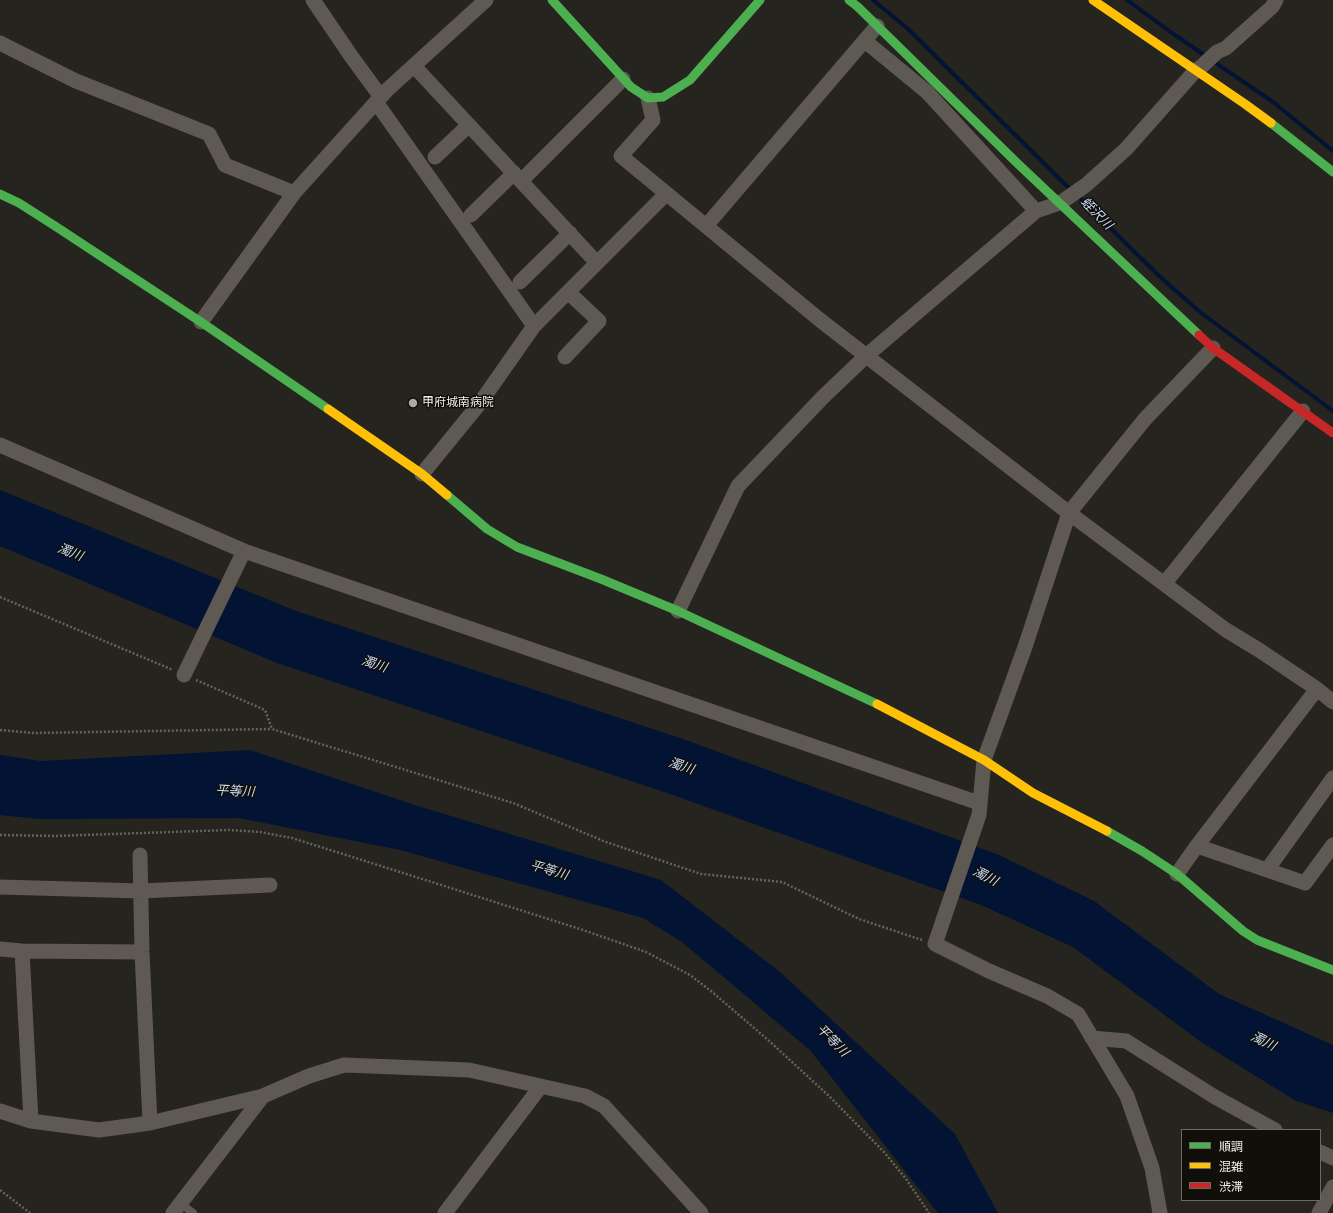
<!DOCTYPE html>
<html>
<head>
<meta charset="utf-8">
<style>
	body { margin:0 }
	#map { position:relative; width:1333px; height:1213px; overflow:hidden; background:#26241e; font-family:"Roboto Condensed","Noto Sans JP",sans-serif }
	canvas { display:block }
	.legend { position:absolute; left:1181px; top:1129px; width:140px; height:72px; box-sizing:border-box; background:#100f0a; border:1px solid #6a6963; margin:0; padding:5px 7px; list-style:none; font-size:12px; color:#f2f0e8 }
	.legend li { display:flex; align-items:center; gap:8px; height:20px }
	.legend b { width:20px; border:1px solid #6a6963 }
</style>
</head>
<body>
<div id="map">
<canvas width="1333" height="1213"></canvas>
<ul class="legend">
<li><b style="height:5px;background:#4caf50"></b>順調</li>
<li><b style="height:5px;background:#ffc107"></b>混雑</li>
<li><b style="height:5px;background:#c62828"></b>渋滞</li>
</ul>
</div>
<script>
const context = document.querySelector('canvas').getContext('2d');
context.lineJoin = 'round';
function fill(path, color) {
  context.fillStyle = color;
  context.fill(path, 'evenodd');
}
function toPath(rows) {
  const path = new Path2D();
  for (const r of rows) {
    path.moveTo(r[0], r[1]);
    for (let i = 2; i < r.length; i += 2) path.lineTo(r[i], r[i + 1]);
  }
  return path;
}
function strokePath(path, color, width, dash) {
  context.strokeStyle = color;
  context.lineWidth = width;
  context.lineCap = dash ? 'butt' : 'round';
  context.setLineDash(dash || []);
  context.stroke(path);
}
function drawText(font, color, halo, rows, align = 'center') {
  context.font = font + ' "Roboto Condensed","Noto Sans JP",sans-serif';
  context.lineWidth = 3;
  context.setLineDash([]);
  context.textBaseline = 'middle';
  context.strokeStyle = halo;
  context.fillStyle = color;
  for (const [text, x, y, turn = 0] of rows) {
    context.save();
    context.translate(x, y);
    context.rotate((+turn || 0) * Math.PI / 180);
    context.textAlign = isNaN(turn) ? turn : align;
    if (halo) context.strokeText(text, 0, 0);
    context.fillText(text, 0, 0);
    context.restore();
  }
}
const water = toPath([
	[0,490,296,611,683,739,999,855,1094,901,1219,994,1333,1045,1333,1113,1296,1101,1201,1042,1073,947,981,905,667,793,277,663,0,546],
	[250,750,418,806,661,880,780,972,955,1134,998,1213,938,1213,810,1050,682,942,643,918,400,850,239,818,40,819,0,815,0,755,41,761]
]);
const stream = toPath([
	[873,0,907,28,1072,191],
	[1127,0,1172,33,1273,102,1333,151],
	[1077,195,1157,274,1200,312,1333,411]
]);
const path = toPath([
	[0,597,173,670],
	[196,680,265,710,272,729,513,803,606,842,701,874,782,882,859,919,922,940],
	[0,730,34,733,272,729],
	[0,835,55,836,229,830,260,832,292,838,438,884,583,930,646,952,690,975,711,991,767,1039,829,1096,884,1152,906,1179,929,1213],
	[0,1190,30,1213]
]);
const lane = toPath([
	[180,1203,193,1213]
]);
const street = toPath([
	[313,0,351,56,381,97],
	[865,41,927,92,1036,211],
	[0,43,76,81,209,134,225,165,294,193],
	[414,66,597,263],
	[648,98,653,120,621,156,820,320,1069,513,1226,630,1259,650,1317,689,1333,702],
	[376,102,534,326],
	[435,157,469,125],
	[521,181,623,79],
	[471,215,514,173],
	[706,226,877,26],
	[520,282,570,233],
	[201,322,294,193,387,90,486,0],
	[565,357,599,321,568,292],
	[0,445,244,551,979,803],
	[422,474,480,403,534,326,666,194],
	[1164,584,1303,411],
	[678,611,738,486,823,397,866,356,1036,211,1060,203,1086,185,1126,149,1196,70,1201,67,1217,52,1226,48,1272,7,1276,0],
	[184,675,244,551],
	[1197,846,1267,870,1333,778],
	[140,855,142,952,150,1123],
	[1267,870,1305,883,1333,845],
	[1177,874,1196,847,1317,689],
	[0,887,141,891,270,885],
	[0,949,22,951,142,952],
	[22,951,31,1121],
	[1092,1038,1126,1041,1215,1097,1275,1130],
	[0,1111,31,1121,99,1130,150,1123,263,1096,309,1076,344,1065,469,1070,585,1096,604,1106,701,1213],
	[1320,1152,1333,1158],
	[173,1213,263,1096],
	[445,1213,541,1086],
	[1160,1213,1152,1168,1127,1096,1078,1014,1047,996,989,971,935,944,979,815,984,760,1025,647,1069,513,1145,419,1213,348],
	[1319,1213,1333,1187]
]);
const fast = toPath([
	[552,0,631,87,648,98,663,97,690,80,760,0],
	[849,0,858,7,1016,162,1199,335],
	[1271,123,1333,172],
	[0,194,19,203,55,226,201,322,328,409],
	[447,495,487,529,517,547,601,579,678,611,877,704],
	[1107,831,1142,851,1177,874,1243,931,1257,940,1333,970]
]);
const slow = toPath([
	[1093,0,1245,104,1271,123],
	[328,409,422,474,447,495],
	[877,704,984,760,1033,793,1107,831]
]);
const jam = toPath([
	[1199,335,1213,348,1333,433]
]);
const markers = [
	[413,403,5,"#aba9a1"]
];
const poiNames = [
	["甲府城南病院",422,403]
];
const waterNames = [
	["蛭沢川",1096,214,45],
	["濁川",70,553,21],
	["濁川",374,665,18],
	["濁川",681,767,18],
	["平等川",235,792,3],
	["平等川",549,871,16],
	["濁川",985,877,27],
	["平等川",832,1041,45],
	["濁川",1263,1042,26]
];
fill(water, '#031333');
strokePath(stream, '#031333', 4);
strokePath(path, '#66625c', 2.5, [2, 2]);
strokePath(lane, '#5e5952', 8);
strokePath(street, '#5e5952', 15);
strokePath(fast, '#4caf50', 9);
strokePath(slow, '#ffc107', 9);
strokePath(jam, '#c62828', 9);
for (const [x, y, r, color] of markers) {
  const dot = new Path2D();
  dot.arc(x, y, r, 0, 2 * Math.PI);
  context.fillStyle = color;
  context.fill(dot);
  strokePath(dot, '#100f0a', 1.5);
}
drawText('12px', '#f2f0e8', '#100f0a', poiNames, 'left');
drawText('italic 13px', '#c8d9f5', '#100f0a', waterNames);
</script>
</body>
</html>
